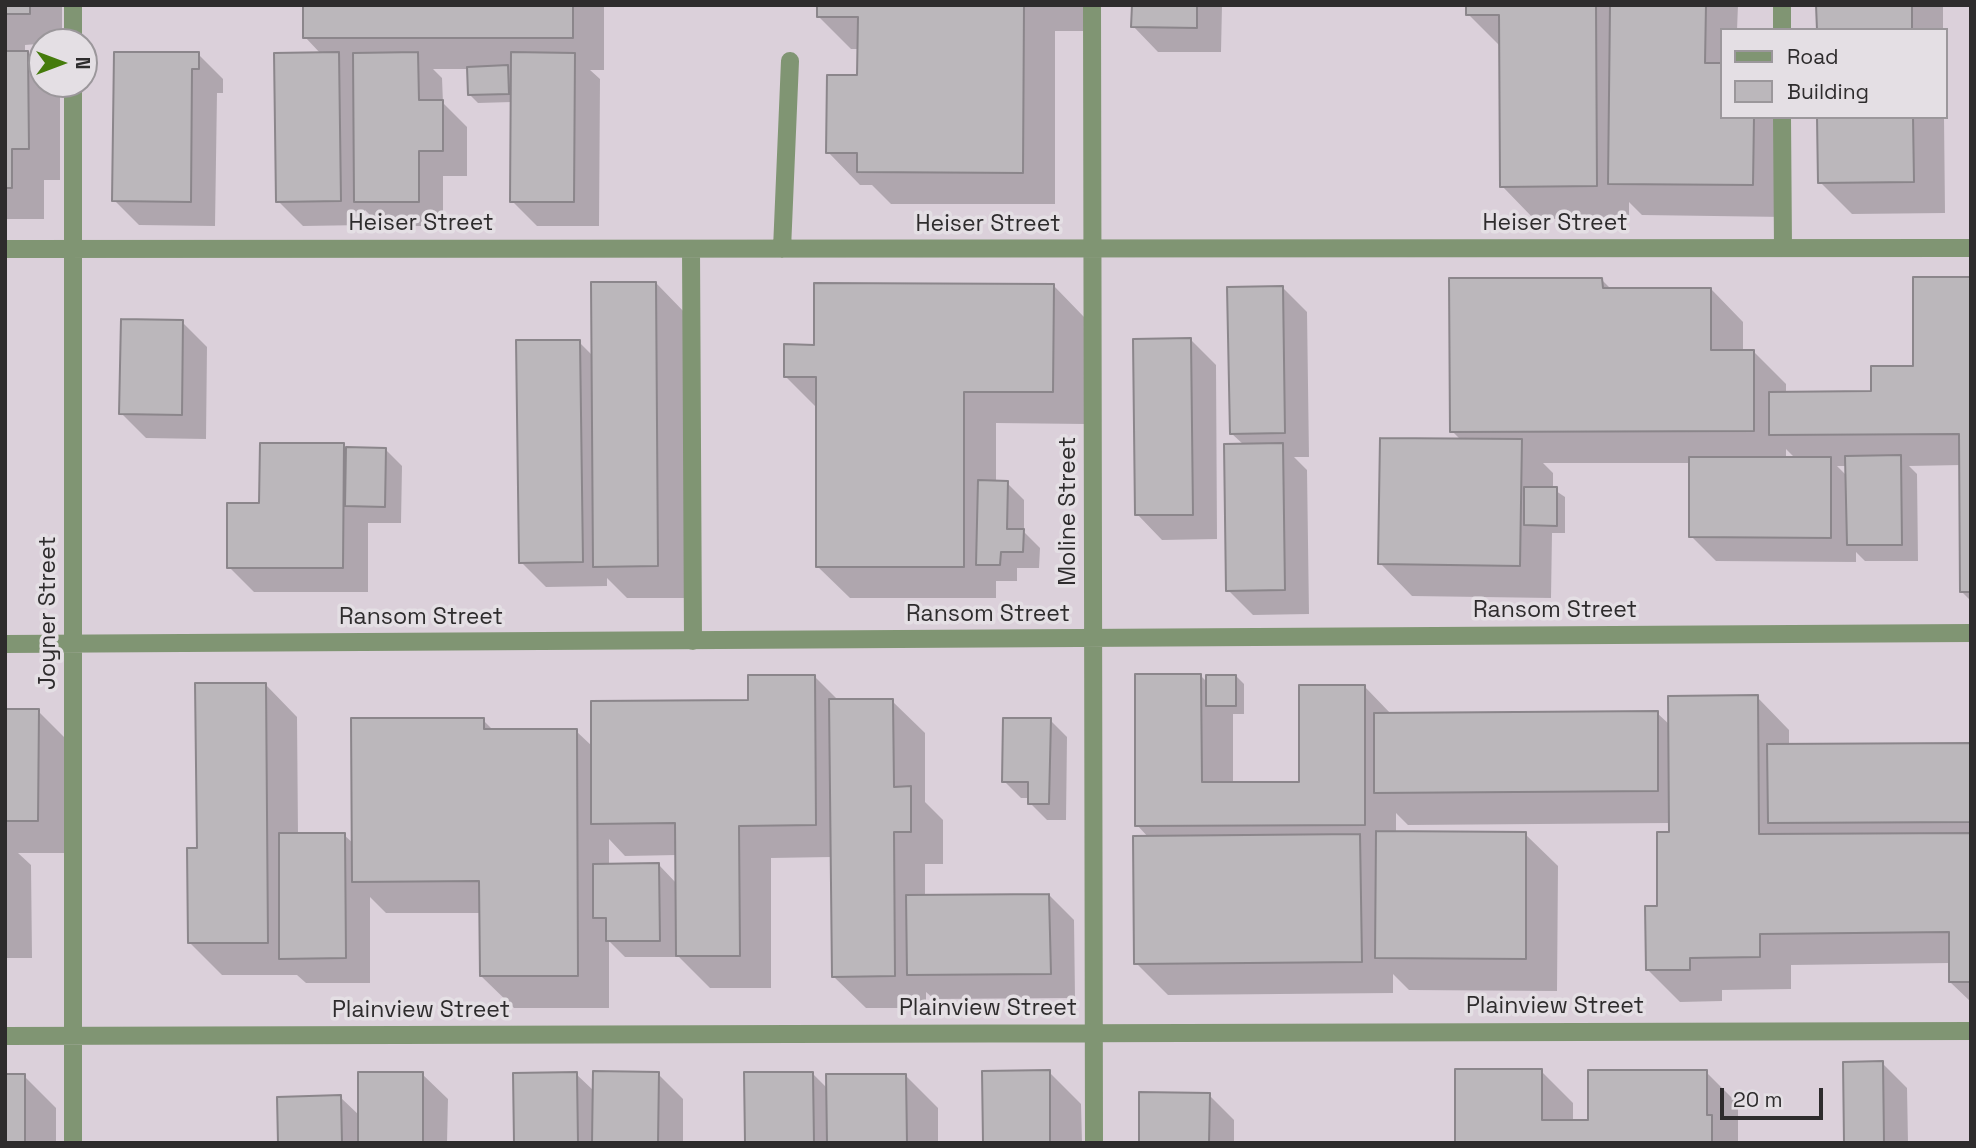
<!DOCTYPE html>
<html>
<head>
<meta charset="utf-8">
<style>
	body { margin:0 }
	#map { position:relative; width:1976px; height:1148px; overflow:hidden; background:#e4dfe4; font-family:"Space Grotesk",sans-serif }
	canvas { display:block }
	.frame { position:absolute; inset:0; border:7px solid #2e2c2d; pointer-events:none }
	.legend { position:absolute; left:1720px; top:28px; width:228px; height:91px; box-sizing:border-box; background:#e4dfe4; border:2px solid #9b979b; margin:0; padding:9px 12px; list-style:none; font-size:21px; color:#2e2c2d }
	.legend li { display:flex; align-items:center; gap:14px; height:35px }
	.legend b { width:35px; border:2px solid #9b979b }
	.north { position:absolute; left:28px; top:28px; width:70px; height:70px; box-sizing:border-box; background:#e4dfe4; border:2px solid #9b979b; border-radius:50%; rotate:90deg; font-size:19px; font-weight:700; line-height:28px; text-align:center; color:#2e2c2d }
	.north::after { content:''; display:block; margin:auto; width:24px; height:32px; background:#457b0c; clip-path:polygon(50% 0,100% 100%,50% 72%,0 100%) }
	.scale { position:absolute; left:1720px; top:1088px; width:103px; height:32px; box-sizing:border-box; border:4px solid #2e2c2d; border-top:0; padding-left:9px; font-size:21px; line-height:24px; white-space:nowrap; color:#2e2c2d; -webkit-text-stroke:5px #e4dfe4; paint-order:stroke }
</style>
</head>
<body>
<div id="map">
<canvas width="1976" height="1148"></canvas>
<div class="frame"></div>
<ul class="legend">
<li><b style="height:9px;background:#809573"></b>Road</li>
<li><b style="height:19px;background:#bbb7bb"></b>Building</li>
</ul>
<div class="north">N</div>
<div class="scale">20 m</div>
</div>
<script>
const context = document.querySelector('canvas').getContext('2d');
context.lineJoin = 'round';
function fill(path, color) {
  context.fillStyle = color;
  context.fill(path, 'evenodd');
}
function toPath(rows) {
  const path = new Path2D();
  for (const r of rows) {
    path.moveTo(r[0], r[1]);
    for (let i = 2; i < r.length; i += 2) path.lineTo(r[i], r[i + 1]);
  }
  return path;
}
function strokePath(path, color, width, dash) {
  context.strokeStyle = color;
  context.lineWidth = width;
  context.lineCap = dash ? 'butt' : 'round';
  context.setLineDash(dash || []);
  context.stroke(path);
}
function drawText(font, color, halo, rows, align = 'center') {
  context.font = font + ' "Space Grotesk",sans-serif';
  context.lineWidth = 7;
  context.setLineDash([]);
  context.textBaseline = 'middle';
  context.strokeStyle = halo;
  context.fillStyle = color;
  for (const [text, x, y, turn = 0] of rows) {
    context.save();
    context.translate(x, y);
    context.rotate((+turn || 0) * Math.PI / 180);
    context.textAlign = isNaN(turn) ? turn : align;
    if (halo) context.strokeText(text, 0, 0);
    context.fillText(text, 0, 0);
    context.restore();
  }
}
const built = toPath([
	[5,5,1971,5,1971,1143,5,1143],
	[1722,30,1946,30,1946,117,1722,117],
	[42,42,84,42,84,84,42,84]
]);
const shadow = toPath([
	[5,5,62,5,62,42,25,45,25,53,42,68,42,84,60,85,60,180,44,180,44,219,5,219],
	[305,5,604,5,604,70,590,70,600,79,599,226,537,226,512,201,512,102,478,103,470,95,469,69,433,69,442,78,443,103,467,127,467,176,443,176,443,226,381,226,365,210,365,225,303,226,278,201,321,54,305,37],
	[819,5,1085,5,1085,31,1055,31,1055,204,891,204,872,185,860,185,828,152,859,76,859,49,851,49,819,17],
	[1133,5,1222,5,1221,52,1158,52,1133,26],
	[1468,5,1738,5,1737,30,1722,30,1722,117,1786,117,1785,217,1642,215,1629,202,1629,218,1534,219,1502,186,1501,47,1468,14],
	[1818,5,1943,5,1943,30,1818,30],
	[198,54,223,79,223,93,217,93,215,226,139,225,114,200],
	[1819,117,1944,117,1945,213,1852,214,1820,182],
	[1971,278,1971,601,1961,591,1961,465,1909,466,1917,474,1918,561,1865,561,1856,552,1856,562,1716,561,1691,536,1691,463,1543,463,1553,473,1553,489,1565,497,1565,533,1552,533,1551,598,1412,596,1380,563,1461,440,1452,431,1601,279,1612,290,1711,289,1743,322,1743,352,1754,352,1786,384,1786,393,1873,393,1915,368],
	[1786,449,1796,459,1786,459],
	[1837,466,1847,466,1847,476],
	[656,283,688,316,690,598,627,598,607,578,607,586,546,587,521,562,579,342,593,356],
	[1053,285,1085,318,1085,424,996,423,996,482,1007,483,1024,500,1024,532,1040,548,1039,568,1017,568,1017,581,996,581,996,598,850,598,817,566,817,408,785,376,816,347],
	[1282,287,1307,312,1309,457,1294,457,1307,470,1309,614,1253,615,1228,590,1244,445,1231,433],
	[182,322,207,347,206,439,146,438,121,413],
	[1191,340,1216,365,1217,539,1162,540,1137,514],
	[343,445,347,449,385,449,402,466,401,523,368,523,368,592,254,592,229,567,261,505],
	[1200,675,1207,682,1236,676,1244,684,1244,714,1233,714,1233,784,1301,783,1364,686,1392,715,1657,713,1670,725,1757,697,1789,730,1789,746,1971,744,1971,1002,1950,982,1950,963,1791,965,1791,989,1722,990,1722,1001,1680,1002,1648,970,1670,823,1408,825,1396,813,1396,833,1525,834,1558,866,1557,991,1409,990,1393,974,1393,993,1168,995,1136,963,1149,838,1137,825],
	[814,676,839,701,892,701,925,733,925,802,943,820,943,864,925,864,925,896,1049,895,1074,920,1075,998,934,999,926,992,926,1008,866,1008,833,976,832,857,771,858,771,988,710,988,679,957,625,957,609,941,609,1008,514,1008,481,976,481,913,386,913,370,897,370,983,306,983,297,975,222,975,190,943,199,850,265,684,297,717,298,835,344,835,354,844,483,720,494,731,576,731,593,747,749,702],
	[609,839,625,856,677,855,677,884,659,865,609,866],
	[5,711,38,711,70,743,70,853,18,853,31,865,32,958,5,958],
	[1050,720,1067,737,1066,820,1047,820,1030,803,1030,798,1021,798,1004,781],
	[1882,1063,1907,1088,1908,1143,1846,1143],
	[1541,1071,1573,1103,1573,1122,1589,1122,1706,1072,1738,1104,1738,1143,1456,1143],
	[1049,1072,1081,1104,1082,1143,984,1143],
	[422,1074,448,1099,447,1143,280,1143,340,1097,360,1116],
	[576,1074,594,1091,658,1074,683,1099,683,1143,516,1143],
	[813,1074,828,1089,906,1076,938,1108,938,1143,747,1143],
	[24,1076,56,1108,56,1143,5,1143],
	[1209,1095,1234,1120,1234,1143,1140,1143]
]);
const building = toPath([
	[5,5,30,5,30,14,5,14,5,5],
	[303,5,573,5,573,38,303,38,303,5],
	[817,5,1024,5,1023,173,857,172,857,153,826,153,827,75,857,75,858,17,817,17,817,5],
	[1132,5,1197,5,1197,28,1131,27,1132,5],
	[1466,5,1596,5,1597,186,1500,187,1499,15,1466,15,1466,5],
	[1610,5,1706,5,1705,63,1722,63,1722,117,1754,117,1753,185,1608,184,1610,5],
	[1816,5,1912,5,1912,30,1817,30,1816,5],
	[5,51,28,51,29,149,12,149,12,188,5,188,5,51],
	[114,52,199,52,199,69,192,69,191,202,112,201,114,52],
	[339,52,341,201,276,202,274,53,339,52],
	[418,52,419,100,443,100,443,151,419,151,419,202,354,202,353,53,418,52],
	[511,52,575,53,574,202,510,202,511,52],
	[508,65,509,94,468,95,467,67,508,65],
	[1817,117,1913,117,1914,182,1818,183,1817,117],
	[1913,277,1971,277,1971,592,1960,592,1959,434,1769,435,1769,392,1871,391,1871,366,1913,366,1913,277],
	[1449,278,1602,278,1603,288,1711,288,1711,350,1754,350,1754,431,1450,432,1449,278],
	[591,282,656,282,658,566,593,567,591,282],
	[814,283,1054,284,1053,392,964,392,964,567,816,567,816,377,784,377,784,344,814,345,814,283],
	[1283,286,1285,433,1230,434,1227,287,1283,286],
	[121,319,183,320,182,415,119,414,121,319],
	[1191,338,1193,515,1135,515,1133,339,1191,338],
	[516,340,580,340,583,562,519,563,516,340],
	[1380,438,1522,439,1520,566,1378,564,1380,438],
	[260,443,344,443,343,568,227,568,227,503,259,503,260,443],
	[1283,443,1285,590,1226,591,1224,444,1283,443],
	[346,447,386,448,385,507,345,506,346,447],
	[1901,455,1902,545,1847,545,1845,456,1901,455],
	[1689,457,1831,457,1831,538,1689,537,1689,457],
	[978,480,1008,481,1007,529,1024,529,1023,552,1001,552,1000,565,976,565,978,480],
	[1524,487,1557,487,1557,526,1524,525,1524,487],
	[1135,674,1201,674,1202,782,1299,782,1299,685,1365,685,1365,825,1135,826,1135,674],
	[748,675,815,675,816,825,739,826,740,956,676,956,675,823,591,824,591,701,748,700,748,675],
	[1206,675,1236,675,1236,706,1206,706,1206,675],
	[195,683,266,683,268,943,188,943,187,848,197,848,195,683],
	[1758,695,1759,834,1971,833,1971,982,1949,982,1949,932,1760,934,1760,957,1690,958,1690,970,1646,970,1645,906,1657,906,1657,832,1669,832,1668,696,1758,695],
	[829,699,893,699,894,787,911,786,911,832,894,832,895,976,832,977,829,699],
	[5,709,39,709,38,821,5,821,5,709],
	[1658,711,1658,791,1374,793,1374,713,1658,711],
	[351,718,484,718,484,729,577,729,578,976,480,976,479,881,352,882,351,718],
	[1003,718,1051,718,1049,804,1028,804,1028,782,1002,782,1003,718],
	[1971,743,1971,822,1768,823,1767,744,1971,743],
	[1376,831,1526,832,1526,959,1375,958,1376,831],
	[279,833,345,833,346,958,279,959,279,833],
	[1360,834,1362,962,1134,964,1133,836,1360,834],
	[659,863,660,941,606,941,606,918,593,918,593,864,659,863],
	[1049,894,1051,974,907,975,906,895,1049,894],
	[1883,1061,1884,1143,1844,1143,1843,1062,1883,1061],
	[1455,1069,1542,1069,1542,1120,1588,1120,1588,1070,1707,1070,1707,1115,1712,1115,1712,1143,1455,1143,1455,1069],
	[1050,1070,1050,1143,983,1143,982,1071,1050,1070],
	[593,1071,659,1072,658,1143,592,1143,593,1071],
	[358,1072,423,1072,423,1143,358,1143,358,1072],
	[577,1072,578,1143,514,1143,513,1073,577,1072],
	[744,1072,813,1072,814,1143,745,1143,744,1072],
	[5,1074,25,1074,25,1143,5,1143,5,1074],
	[826,1074,906,1074,907,1143,827,1143,826,1074],
	[1139,1092,1210,1093,1209,1143,1139,1143,1139,1092],
	[341,1095,342,1143,278,1143,277,1097,341,1095]
]);
const minor = toPath([
	[73,5,73,42],
	[1092,5,1094,1143],
	[1782,5,1782,30],
	[1782,117,1783,248],
	[5,249,1971,248],
	[691,249,693,641],
	[782,249,790,61],
	[5,644,1971,633],
	[5,1036,1971,1031],
	[73,1143,73,84]
]);
const streetNames = [
	["Heiser Street",421,224],
	["Heiser Street",1555,224],
	["Heiser Street",988,225],
	["Moline Street",1069,511,-90],
	["Ransom Street",1555,611],
	["Joyner Street",49,613,-90],
	["Ransom Street",988,615],
	["Ransom Street",421,618],
	["Plainview Street",1555,1007],
	["Plainview Street",988,1009],
	["Plainview Street",421,1011]
];
fill(built, '#dbd0da');
fill(shadow, '#0003');
fill(building, '#bbb7bb');
strokePath(building, '#8b868b', 2);
strokePath(minor, '#809573', 18);
drawText('23px', '#2e2c2d', '#e4dfe4', streetNames);
</script>
</body>
</html>
